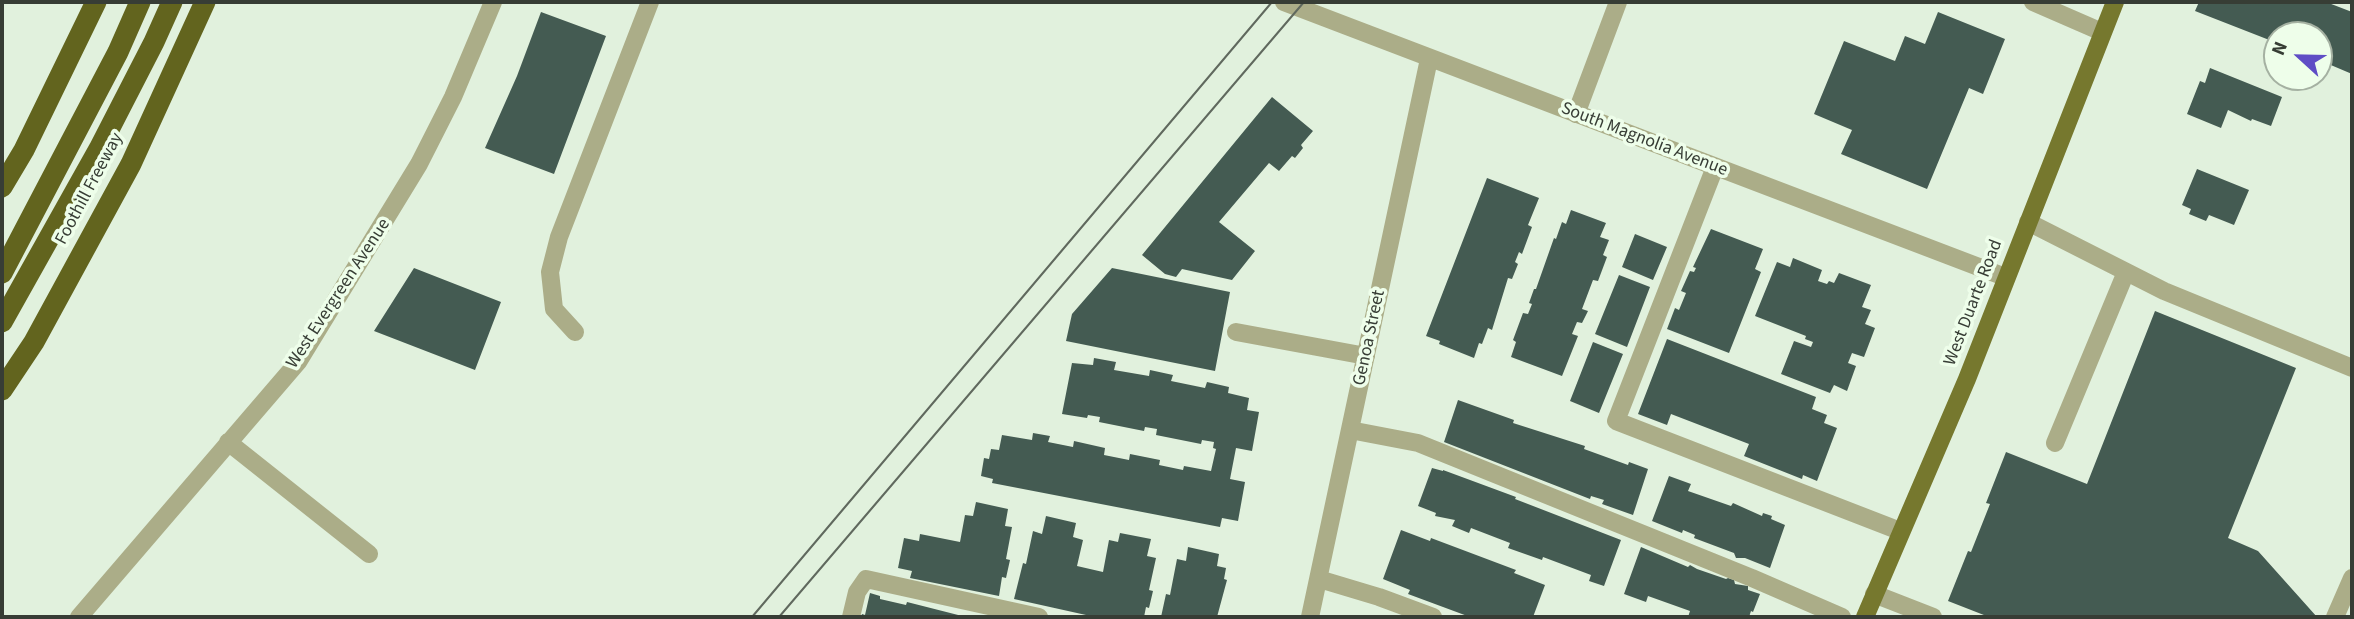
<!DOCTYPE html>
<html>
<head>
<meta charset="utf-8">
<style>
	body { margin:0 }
	#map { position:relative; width:2354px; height:619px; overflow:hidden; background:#e1f1dd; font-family:"Source Sans 3",sans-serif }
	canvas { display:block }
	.frame { position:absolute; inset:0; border:4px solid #373d35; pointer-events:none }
	.north { position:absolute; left:2263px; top:21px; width:70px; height:70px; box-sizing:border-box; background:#eefeea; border:2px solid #a5b1a2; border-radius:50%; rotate:292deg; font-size:19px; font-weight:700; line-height:28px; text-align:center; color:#373d35 }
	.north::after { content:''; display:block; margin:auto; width:24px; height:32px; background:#5f4dc5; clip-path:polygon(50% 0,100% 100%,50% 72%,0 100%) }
</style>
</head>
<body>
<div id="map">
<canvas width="2354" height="619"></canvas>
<div class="frame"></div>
<div class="north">N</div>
</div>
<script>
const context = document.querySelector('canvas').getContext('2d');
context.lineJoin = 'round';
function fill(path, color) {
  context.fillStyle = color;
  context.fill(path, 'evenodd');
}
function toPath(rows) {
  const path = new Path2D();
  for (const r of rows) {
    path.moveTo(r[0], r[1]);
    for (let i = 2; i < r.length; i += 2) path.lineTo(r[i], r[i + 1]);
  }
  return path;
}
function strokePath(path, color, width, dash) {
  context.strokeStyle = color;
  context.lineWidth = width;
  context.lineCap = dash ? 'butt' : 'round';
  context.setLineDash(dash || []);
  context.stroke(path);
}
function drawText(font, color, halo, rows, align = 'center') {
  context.font = font + ' "Source Sans 3",sans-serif';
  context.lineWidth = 7;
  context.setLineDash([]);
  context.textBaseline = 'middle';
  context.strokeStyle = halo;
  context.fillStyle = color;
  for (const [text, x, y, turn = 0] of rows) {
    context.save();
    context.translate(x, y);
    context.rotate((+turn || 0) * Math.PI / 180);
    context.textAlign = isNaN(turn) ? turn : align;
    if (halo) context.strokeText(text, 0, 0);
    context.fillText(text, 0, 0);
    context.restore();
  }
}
const building = toPath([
	[2199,2,2326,2,2352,12,2352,74,2319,60,2319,35,2277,35,2277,43,2195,11],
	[541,12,606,36,554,174,485,148,517,76],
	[1938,12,2005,39,1983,94,1969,88,1927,189,1841,154,1852,130,1814,114,1844,41,1895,61,1905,36,1925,44],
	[2210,68,2282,97,2271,126,2252,119,2251,121,2228,110,2221,128,2187,114,2200,81,2205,83],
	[1272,97,1313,131,1301,145,1303,148,1295,158,1292,156,1279,171,1269,163,1219,222,1255,251,1232,280,1182,269,1176,277,1165,274,1142,255],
	[2197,169,2249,190,2234,225,2209,215,2206,221,2189,214,2191,209,2182,205],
	[1487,178,1539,198,1528,225,1532,227,1522,254,1519,252,1515,262,1518,264,1512,279,1508,278,1492,330,1488,328,1482,344,1479,343,1474,358,1439,344,1440,341,1426,336],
	[1571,210,1606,223,1600,237,1609,240,1603,255,1607,257,1598,281,1593,280,1582,309,1588,311,1582,323,1577,322,1572,334,1578,336,1562,376,1511,357,1516,342,1513,340,1523,313,1528,314,1532,304,1529,303,1534,289,1536,289,1554,238,1556,239,1562,222,1566,224],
	[1711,229,1763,249,1755,269,1761,272,1729,353,1667,329,1675,308,1679,310,1686,293,1681,291,1690,271,1694,272,1696,268,1693,267],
	[1635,234,1667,247,1653,280,1622,267],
	[1793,258,1822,270,1818,281,1827,284,1829,281,1834,283,1839,273,1871,285,1862,307,1871,310,1865,324,1875,328,1864,357,1852,353,1848,363,1856,366,1847,391,1834,385,1830,393,1781,374,1794,341,1811,347,1813,342,1805,339,1806,336,1755,316,1777,262,1790,267],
	[414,268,501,302,475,370,374,331],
	[1112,268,1230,292,1215,371,1066,341,1072,314],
	[1619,275,1650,287,1627,347,1595,334],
	[2155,311,2296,368,2228,538,2258,551,2317,617,1989,617,1948,601,1968,551,1971,552,1990,504,1986,503,2006,452,2087,484],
	[1667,339,1816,397,1812,409,1827,415,1824,423,1837,428,1817,481,1803,475,1802,479,1744,456,1749,444,1671,414,1667,425,1638,414],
	[1593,342,1623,354,1599,413,1570,401],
	[1094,358,1116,362,1114,370,1149,376,1150,370,1173,375,1171,381,1205,388,1207,382,1229,387,1228,393,1249,398,1247,410,1259,412,1252,451,1236,448,1230,479,1245,482,1238,521,1222,518,1220,527,992,483,993,479,981,476,984,458,989,459,991,449,999,450,1002,435,1032,440,1033,433,1050,436,1048,442,1073,447,1074,441,1105,448,1104,455,1129,460,1130,454,1160,460,1159,465,1183,470,1184,466,1211,471,1216,449,1213,448,1214,442,1202,440,1201,444,1156,435,1157,429,1145,427,1144,431,1099,422,1100,417,1088,415,1087,418,1062,414,1072,363,1093,365],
	[1458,400,1514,420,1513,423,1585,446,1584,449,1628,465,1629,462,1648,469,1633,515,1602,504,1604,500,1591,496,1590,499,1444,442],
	[1432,468,1443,471,1443,470,1516,497,1515,499,1621,540,1604,586,1589,581,1591,575,1543,557,1542,560,1508,548,1510,543,1471,528,1469,533,1452,526,1455,520,1435,516,1436,513,1418,506],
	[1669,476,1691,484,1688,491,1731,506,1733,503,1762,516,1763,513,1772,516,1771,519,1785,525,1770,568,1745,558,1736,558,1734,553,1694,538,1695,535,1683,530,1682,533,1652,521],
	[976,502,1008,509,1005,526,1012,527,1006,559,1010,560,1006,578,1002,577,999,596,910,578,912,571,898,568,904,538,919,541,920,534,960,542,965,515,973,516],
	[1046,516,1076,523,1073,537,1083,540,1077,566,1103,572,1109,540,1118,542,1120,533,1151,539,1147,556,1156,558,1149,590,1153,591,1149,608,1146,607,1144,617,1095,617,1014,599,1023,563,1026,564,1033,531,1042,534],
	[1401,530,1430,541,1431,538,1516,570,1514,573,1545,585,1533,617,1470,617,1408,594,1410,590,1383,579],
	[1188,547,1219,554,1217,566,1226,568,1224,579,1227,580,1217,617,1161,617,1166,594,1170,595,1177,559,1186,561],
	[1641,547,1688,567,1690,565,1697,569,1726,579,1728,578,1734,580,1735,584,1748,586,1748,590,1760,594,1753,612,1751,611,1749,617,1688,617,1690,611,1648,596,1646,602,1624,594],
	[870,593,880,596,880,599,906,605,907,602,966,617,861,617,862,614,865,615]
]);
const minor = toPath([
	[1284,2,2005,277],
	[2033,2,2102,32],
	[1576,114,1618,2],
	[1715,167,1616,421,1900,531],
	[2028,222,2164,291,2352,368],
	[575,332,554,309,550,272,559,237,650,2],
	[1236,332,1366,356],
	[1350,430,1418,443,1752,578,1842,617],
	[228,442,369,554],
	[2055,443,2126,272],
	[1319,579,1379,597,1433,617],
	[1874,594,1933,617],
	[79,617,298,362,419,164,453,97,493,2],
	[851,617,857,592,866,579,1039,617],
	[1310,617,1429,59],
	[2335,617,2352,578]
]);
const major = toPath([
	[1865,617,1967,379,2115,2]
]);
const highway = toPath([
	[2,187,24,150,96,2],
	[2,273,118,52,140,2],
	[2,322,99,149,154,42,172,2],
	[2,390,34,342,131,164,205,2]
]);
const tram = toPath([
	[752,617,1272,2],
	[779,617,1304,2]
]);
const streetNames = [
	["South Magnolia Avenue",1644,140,21],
	["Foothill Freeway",90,189,-62],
	["West Evergreen Avenue",339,294,-57],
	["West Duarte Road",1974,303,-69],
	["Genoa Street",1370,338,-78]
];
fill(building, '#445b52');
strokePath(minor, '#abad88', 18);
strokePath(major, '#76782e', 18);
strokePath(highway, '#62641e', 21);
strokePath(tram, '#60695e', 2);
drawText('18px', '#373d35', '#eefeea', streetNames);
</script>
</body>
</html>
